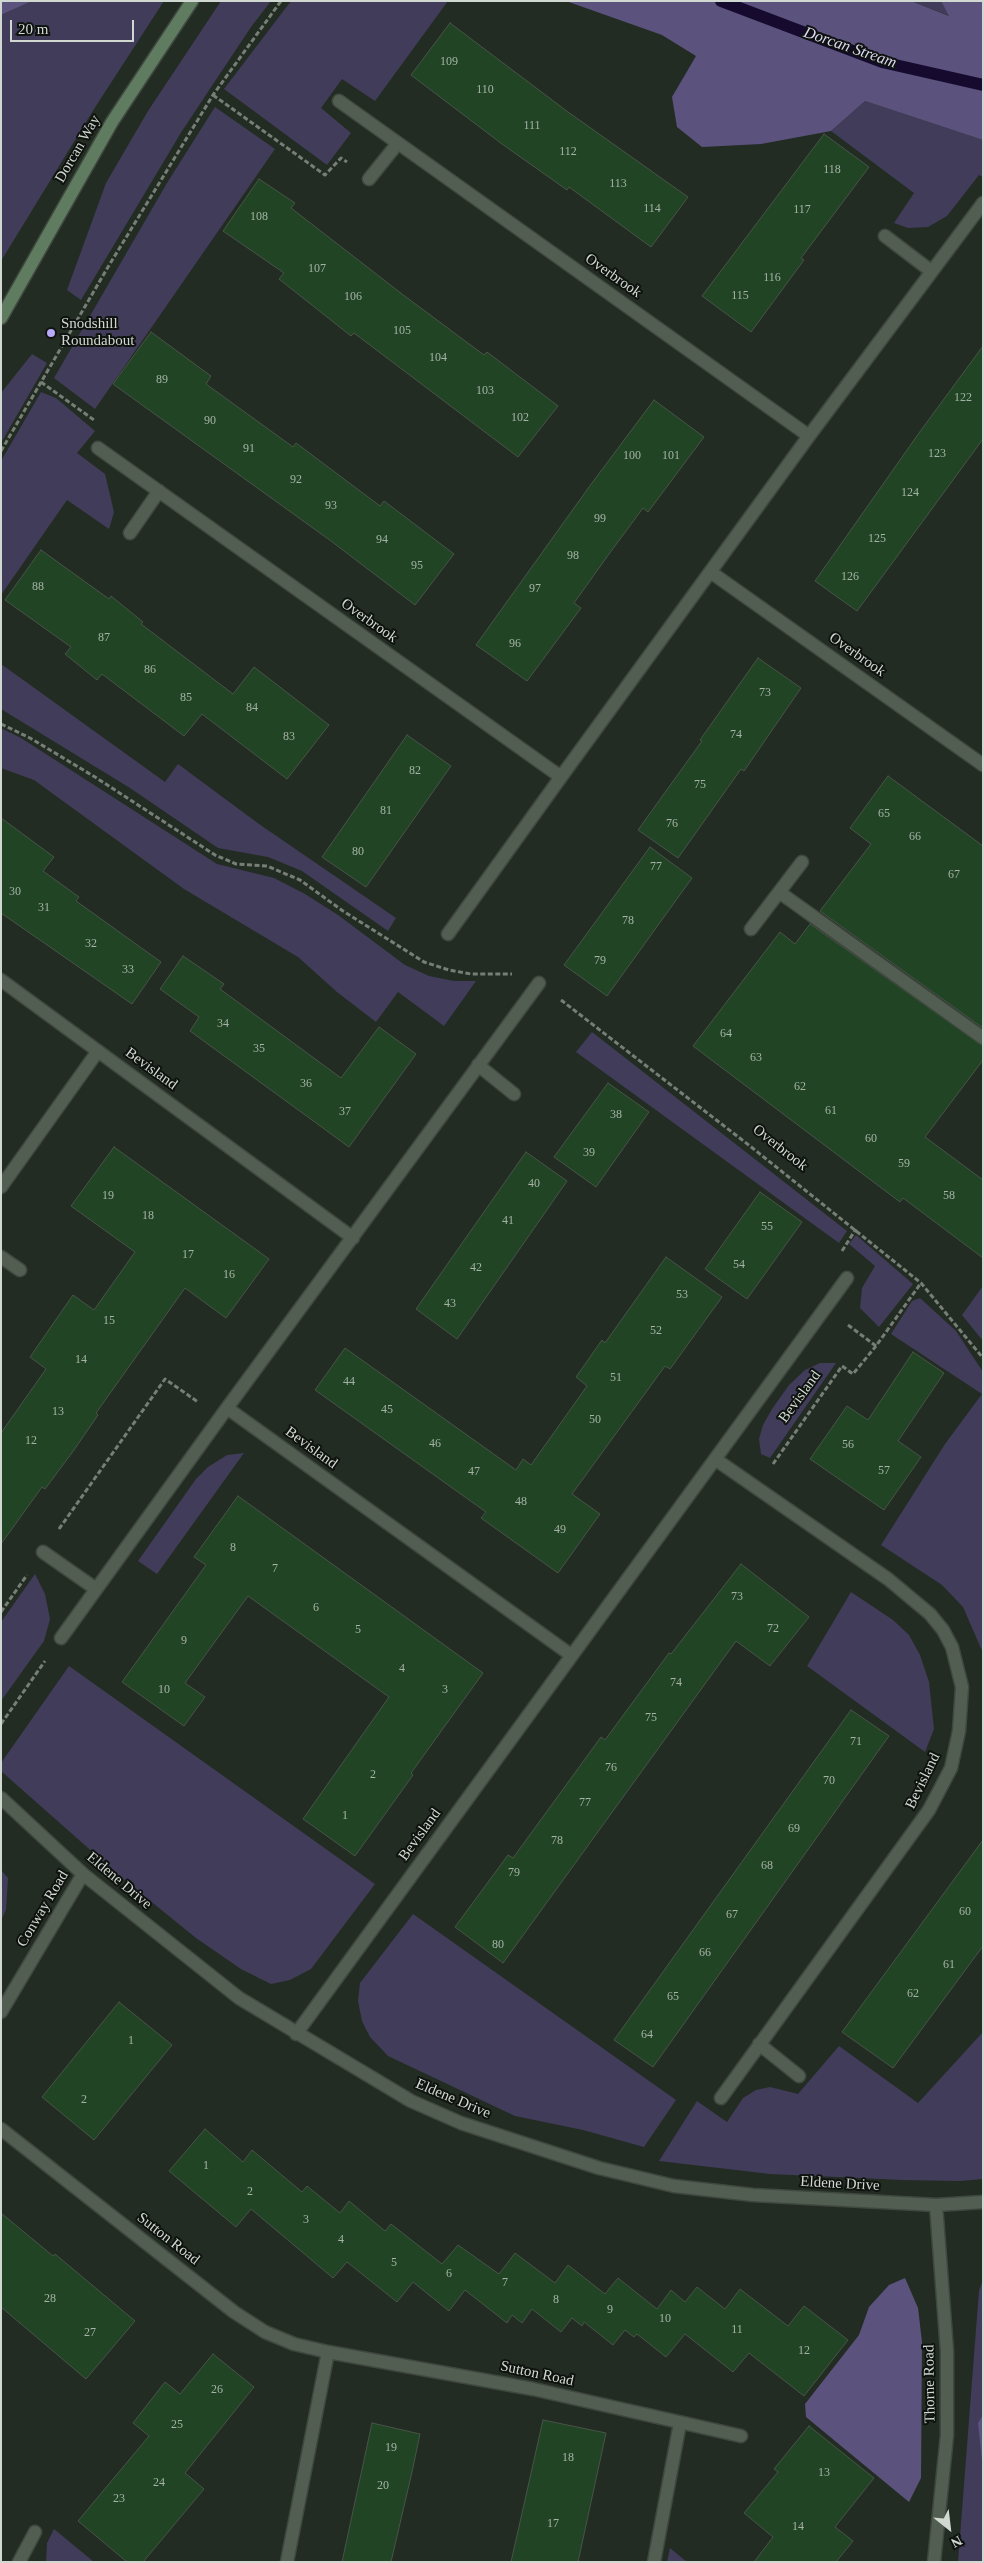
<!DOCTYPE html>
<html>
<head>
<meta charset="utf-8">
<style>
	body { margin:0 }
	#map { position:relative; width:984px; height:2563px; overflow:hidden; background:#232c23; font-family:"Times New Roman",serif }
	canvas { display:block }
	.frame { position:absolute; inset:0; border:2px solid #d1d8d1; pointer-events:none }
	.north { position:absolute; left:924px; top:2503px; width:50px; height:50px; -webkit-text-stroke:4px #0f130f; paint-order:stroke; rotate:151deg; font-size:14px; font-weight:700; line-height:20px; text-align:center; color:#d1d8d1 }
	.north::after { content:''; display:block; margin:auto; width:18px; height:22px; background:#d1d8d1; clip-path:polygon(50% 0,100% 100%,50% 72%,0 100%) }
	.scale { position:absolute; left:10px; top:20px; width:124px; height:22px; box-sizing:border-box; border:2px solid #d1d8d1; border-top:0; padding-left:6px; font-size:15px; line-height:18px; white-space:nowrap; color:#d1d8d1; -webkit-text-stroke:4px #0f130f; paint-order:stroke }
</style>
</head>
<body>
<div id="map">
<canvas width="984" height="2563"></canvas>
<div class="frame"></div>
<div class="north">N</div>
<div class="scale">20 m</div>
</div>
<script>
const context = document.querySelector('canvas').getContext('2d');
context.lineJoin = 'round';
function fill(path, color) {
  context.fillStyle = color;
  context.fill(path, 'evenodd');
}
function toPath(rows) {
  const path = new Path2D();
  for (const r of rows) {
    path.moveTo(r[0], r[1]);
    for (let i = 2; i < r.length; i += 2) path.lineTo(r[i], r[i + 1]);
  }
  return path;
}
function strokePath(path, color, width, dash) {
  context.strokeStyle = color;
  context.lineWidth = width;
  context.lineCap = dash ? 'butt' : 'round';
  context.setLineDash(dash || []);
  context.stroke(path);
}
function drawText(font, color, halo, rows, align = 'center') {
  context.font = font + ' "Times New Roman",serif';
  context.lineWidth = 4;
  context.setLineDash([]);
  context.textBaseline = 'middle';
  context.strokeStyle = halo;
  context.fillStyle = color;
  for (const [text, x, y, turn = 0] of rows) {
    context.save();
    context.translate(x, y);
    context.rotate((+turn || 0) * Math.PI / 180);
    context.textAlign = isNaN(turn) ? turn : align;
    if (halo) context.strokeText(text, 0, 0);
    context.fillText(text, 0, 0);
    context.restore();
  }
}
const green = toPath([
	[32,1,164,1,94,109,1,261,1,15],
	[221,1,271,1,251,27,182,131,81,300,67,290,106,183,148,111],
	[291,1,448,1,375,101,342,79,321,108,351,133,327,165,224,89],
	[911,1,941,1,950,16],
	[865,101,983,140,983,177,979,175,947,216,928,227,908,228,894,223,914,193,831,131],
	[215,107,275,149,95,409,54,378,167,183],
	[32,354,47,363,1,443,1,393],
	[41,392,56,398,95,431,77,453,105,474,114,512,109,529,67,500,1,595,1,461],
	[1,664,165,782,178,764,259,824,396,918,388,931,302,871,268,857,218,848,130,788,1,709],
	[1,728,21,738,217,864,274,878,305,894,338,915,405,965,429,976,454,981,476,981,444,1026,398,992,376,1022,337,992,298,957,184,889,34,780,1,768],
	[592,1032,847,1231,839,1243,576,1052],
	[856,1235,913,1284,879,1327,860,1308,862,1288,875,1266,849,1244],
	[983,1286,983,1341,962,1315],
	[920,1298,956,1331,983,1372,983,1653,963,1607,942,1585,881,1545,945,1444,982,1394,891,1334,912,1301],
	[820,1363,836,1363,770,1458,761,1454,759,1439,763,1425,772,1409,789,1385,805,1370],
	[244,1453,157,1574,138,1561,196,1479,208,1467,227,1455],
	[35,1574,45,1594,50,1619,44,1641,1,1701,1,1622],
	[851,1592,893,1620,909,1635,920,1655,929,1682,934,1729,925,1752,807,1666],
	[69,1666,375,1884,311,1969,290,1980,271,1984,241,1969,196,1938,122,1878,1,1771,1,1763],
	[1,1870,8,1878,6,1910,1,1920],
	[413,1914,676,2100,644,2147,583,2130,515,2116,388,2056,370,2037,362,2021,358,2001,360,1983],
	[983,2032,983,2179,960,2181,903,2180,770,2174,659,2161,697,2101,727,2122,743,2098,756,2090,770,2087,798,2094,839,2046,918,2103],
	[983,2279,983,2562,958,2562,979,2291],
	[54,2529,94,2562,46,2562,47,2543],
	[670,2548,687,2562,667,2562]
]);
const forest = toPath([
	[1,1,32,1,1,15],
	[566,1,911,1,949,16,941,1,983,1,983,140,865,101,831,131,761,144,702,147,677,127,672,97,696,56,662,35],
	[905,2278,918,2308,922,2342,921,2478,909,2502,806,2417,805,2404,859,2335,869,2307,889,2285],
	[983,2415,983,2470,978,2423]
]);
const stream = toPath([
	[721,1,882,62,983,85]
]);
const building = toPath([
	[450,23,568,112,688,197,651,247,569,187,567,190,502,144,411,75,450,23],
	[824,134,869,167,801,258,804,260,751,332,702,296,824,134],
	[259,179,295,203,291,208,402,294,484,355,487,352,558,406,518,457,354,333,351,336,279,279,284,273,223,231,259,179],
	[151,332,211,376,206,384,293,447,296,443,380,506,384,501,454,554,415,605,331,541,113,384,151,332],
	[983,346,983,439,857,611,815,581,919,433,983,346],
	[654,400,704,437,648,512,643,508,609,554,574,603,581,608,527,681,476,645,589,487,654,400],
	[41,550,109,599,111,596,143,622,141,624,233,694,254,667,329,725,287,779,202,714,184,736,102,674,97,680,65,654,71,647,5,600,41,550],
	[758,658,801,688,744,771,741,769,678,858,638,830,702,741,700,740,758,658],
	[407,735,451,766,366,887,322,857,407,735],
	[888,776,983,846,983,1028,820,911,871,844,850,828,888,776],
	[1,818,54,857,43,871,79,897,76,901,161,962,132,1004,1,913,1,818],
	[650,847,692,878,607,996,564,965,650,847],
	[810,924,983,1046,983,1060,925,1137,983,1180,983,1258,903,1198,900,1202,693,1046,780,932,795,944,810,924],
	[183,956,224,984,220,989,341,1078,379,1027,416,1054,349,1147,190,1031,199,1017,160,989,183,956],
	[608,1083,649,1112,596,1187,554,1157,608,1083],
	[114,1147,269,1259,226,1318,185,1288,96,1413,98,1415,74,1450,45,1489,42,1487,1,1544,1,1433,46,1369,30,1357,73,1295,94,1310,135,1252,71,1206,114,1147],
	[526,1152,567,1181,457,1339,416,1309,526,1152],
	[760,1192,802,1222,747,1299,705,1269,760,1192],
	[666,1257,722,1297,670,1369,665,1366,572,1494,600,1514,558,1573,481,1518,486,1512,315,1390,345,1348,516,1470,523,1459,531,1465,587,1386,576,1377,602,1340,605,1343,666,1257],
	[913,1352,944,1373,898,1441,921,1457,884,1510,810,1459,847,1406,868,1420,913,1352],
	[238,1496,483,1673,411,1773,413,1775,355,1856,303,1819,389,1697,248,1596,185,1683,205,1697,184,1726,122,1682,206,1565,194,1557,238,1496],
	[741,1564,809,1617,770,1666,736,1641,503,1963,455,1927,508,1855,513,1858,601,1737,605,1740,669,1653,671,1654,741,1564],
	[851,1710,889,1736,653,2067,614,2040,851,1710],
	[983,1840,983,1946,893,2068,842,2032,983,1840],
	[119,2002,172,2045,94,2140,42,2097,119,2002],
	[205,2129,243,2162,252,2150,302,2192,307,2186,340,2213,349,2201,385,2231,391,2224,442,2264,458,2245,499,2274,515,2253,555,2283,568,2265,605,2294,618,2278,657,2309,671,2290,685,2302,697,2287,725,2309,740,2289,788,2326,804,2306,848,2340,804,2396,749,2353,733,2372,685,2334,666,2357,637,2334,634,2337,625,2330,613,2345,584,2322,582,2326,572,2318,561,2332,532,2309,522,2323,512,2315,507,2323,465,2290,449,2311,413,2282,397,2302,347,2262,333,2278,251,2209,236,2227,169,2171,205,2129],
	[1,2213,53,2256,55,2254,135,2321,86,2379,1,2307,1,2213],
	[213,2354,254,2387,185,2473,204,2489,143,2562,127,2562,78,2521,149,2436,133,2423,165,2382,180,2394,213,2354],
	[543,2420,606,2433,578,2562,511,2562,543,2420],
	[372,2423,420,2434,412,2472,391,2562,342,2562,372,2423],
	[809,2426,874,2478,835,2527,853,2541,836,2562,754,2562,773,2537,744,2513,778,2472,774,2469,809,2426]
]);
const path = toPath([
	[213,95,325,175,341,158,347,162],
	[41,382,94,420],
	[1,451,108,267,213,95,281,1],
	[1,724,30,738,95,777,215,855,236,864,267,866,300,880,343,911,424,962,449,970,471,974,512,974],
	[561,1000,750,1146,921,1283,983,1358],
	[842,1251,856,1229],
	[848,1325,876,1346,921,1283],
	[773,1464,842,1366,853,1374,876,1346],
	[59,1529,165,1379,198,1402],
	[1,1612,27,1575],
	[1,1724,45,1661]
]);
const street = toPath([
	[339,101,809,436],
	[369,179,398,143],
	[885,236,931,271],
	[98,448,561,777,809,436,983,203],
	[130,533,159,491],
	[712,573,983,765],
	[779,892,983,1038],
	[751,929,802,862],
	[448,934,561,777],
	[1,980,353,1238],
	[478,1065,514,1094],
	[1,1187,98,1051],
	[1,1257,20,1270],
	[227,1408,539,983],
	[715,1459,888,1579,930,1614,943,1630,952,1647,962,1687,959,1731,951,1768,929,1810,721,2098],
	[43,1552,96,1589],
	[61,1638,227,1408,571,1655],
	[1,1798,83,1874,239,1998,411,2101,461,2123,599,2168,674,2186,753,2195,936,2205,983,2202],
	[1,2012,83,1874],
	[296,2034,847,1278],
	[759,2044,799,2076],
	[1,2129,234,2312,265,2332,294,2344,328,2352,533,2389,741,2436],
	[19,2562,35,2532],
	[287,2562,328,2352],
	[654,2562,680,2423],
	[934,2562,947,2435,947,2351,936,2205]
]);
const secondary = toPath([
	[1,318,112,122,192,1]
]);
const markers = [
	[51,333,5,"#b9aaf7"]
];
const numberNames = [
	["109",449,62],
	["110",485,90],
	["111",532,126],
	["112",568,152],
	["118",832,170],
	["113",618,184],
	["114",652,209],
	["117",802,210],
	["108",259,217],
	["107",317,269],
	["116",772,278],
	["115",740,296],
	["106",353,297],
	["105",402,331],
	["104",438,358],
	["89",162,380],
	["103",485,391],
	["122",963,398],
	["102",520,418],
	["90",210,421],
	["91",249,449],
	["123",937,454],
	["100",632,456],
	["101",671,456],
	["92",296,480],
	["124",910,493],
	["93",331,506],
	["99",600,519],
	["125",877,539],
	["94",382,540],
	["98",573,556],
	["95",417,566],
	["126",850,577],
	["88",38,587],
	["97",535,589],
	["87",104,638],
	["96",515,644],
	["86",150,670],
	["73",765,693],
	["85",186,698],
	["84",252,708],
	["74",736,735],
	["83",289,737],
	["82",415,771],
	["75",700,785],
	["81",386,811],
	["65",884,814],
	["76",672,824],
	["66",915,837],
	["80",358,852],
	["77",656,867],
	["67",954,875],
	["30",15,892],
	["31",44,908],
	["78",628,921],
	["32",91,944],
	["79",600,961],
	["33",128,970],
	["34",223,1024],
	["64",726,1034],
	["35",259,1049],
	["63",756,1058],
	["36",306,1084],
	["62",800,1087],
	["61",831,1111],
	["37",345,1112],
	["38",616,1115],
	["60",871,1139],
	["39",589,1153],
	["59",904,1164],
	["40",534,1184],
	["19",108,1196],
	["58",949,1196],
	["18",148,1216],
	["41",508,1221],
	["55",767,1227],
	["17",188,1255],
	["54",739,1265],
	["42",476,1268],
	["16",229,1275],
	["53",682,1295],
	["43",450,1304],
	["15",109,1321],
	["52",656,1331],
	["14",81,1360],
	["51",616,1378],
	["44",349,1382],
	["45",387,1410],
	["13",58,1412],
	["50",595,1420],
	["12",31,1441],
	["46",435,1444],
	["56",848,1445],
	["57",884,1471],
	["47",474,1472],
	["48",521,1502],
	["49",560,1530],
	["8",233,1548],
	["7",275,1569],
	["73",737,1597],
	["6",316,1608],
	["72",773,1629],
	["5",358,1630],
	["9",184,1641],
	["4",402,1669],
	["74",676,1683],
	["10",164,1690],
	["3",445,1690],
	["75",651,1718],
	["71",856,1742],
	["76",611,1768],
	["2",373,1775],
	["70",829,1781],
	["77",585,1803],
	["1",345,1816],
	["69",794,1829],
	["78",557,1841],
	["68",767,1866],
	["79",514,1873],
	["60",965,1912],
	["67",732,1915],
	["80",498,1945],
	["66",705,1953],
	["61",949,1965],
	["62",913,1994],
	["65",673,1997],
	["64",647,2035],
	["1",131,2041],
	["2",84,2100],
	["1",206,2166],
	["2",250,2192],
	["3",306,2220],
	["4",341,2240],
	["5",394,2263],
	["6",449,2274],
	["7",505,2283],
	["28",50,2299],
	["8",556,2300],
	["9",610,2310],
	["10",665,2319],
	["11",737,2330],
	["27",90,2333],
	["12",804,2351],
	["26",217,2390],
	["25",177,2425],
	["19",391,2448],
	["18",568,2458],
	["13",824,2473],
	["24",159,2483],
	["20",383,2486],
	["23",119,2499],
	["17",553,2524],
	["14",798,2527]
];
const streetNames = [
	["Dorcan Way",78,149,-60],
	["Overbrook",613,276,35],
	["Overbrook",369,621,35],
	["Overbrook",857,655,35],
	["Bevisland",151,1069,36],
	["Overbrook",780,1148,38],
	["Bevisland",800,1397,-54],
	["Bevisland",311,1448,36],
	["Bevisland",923,1781,-64],
	["Bevisland",420,1835,-54],
	["Eldene Drive",119,1881,40],
	["Conway Road",43,1909,-59],
	["Eldene Drive",453,2099,23],
	["Eldene Drive",840,2184,3],
	["Sutton Road",168,2239,38],
	["Sutton Road",537,2374,12],
	["Thorne Road",930,2384,-91]
];
const poiNames = [
	["Snodshill",61,324],
	["Roundabout",61,341]
];
const waterNames = [
	["Dorcan Stream",850,48,19]
];
fill(green, '#413c59');
fill(forest, '#5b537e');
strokePath(stream, '#160b2f', 12);
fill(building, '#204424');
strokePath(building, '#495449', 1);
strokePath(street, '#3f483f', 15);
strokePath(secondary, '#3f483f', 15);
strokePath(path, '#767e76', 3, [5, 2.5]);
strokePath(street, '#535e53', 12);
strokePath(secondary, '#5f7c60', 12);
for (const [x, y, r, color] of markers) {
  const dot = new Path2D();
  dot.arc(x, y, r, 0, 2 * Math.PI);
  context.fillStyle = color;
  context.fill(dot);
  strokePath(dot, '#0f130f', 2);
}
drawText('12px', '#a5b3a6', null, numberNames);
drawText('15px', '#d1d8d1', '#0f130f', streetNames);
drawText('15px', '#d1d8d1', '#0f130f', poiNames, 'left');
drawText('italic 16px', '#ddd8f5', '#0f130f', waterNames);
</script>
</body>
</html>
